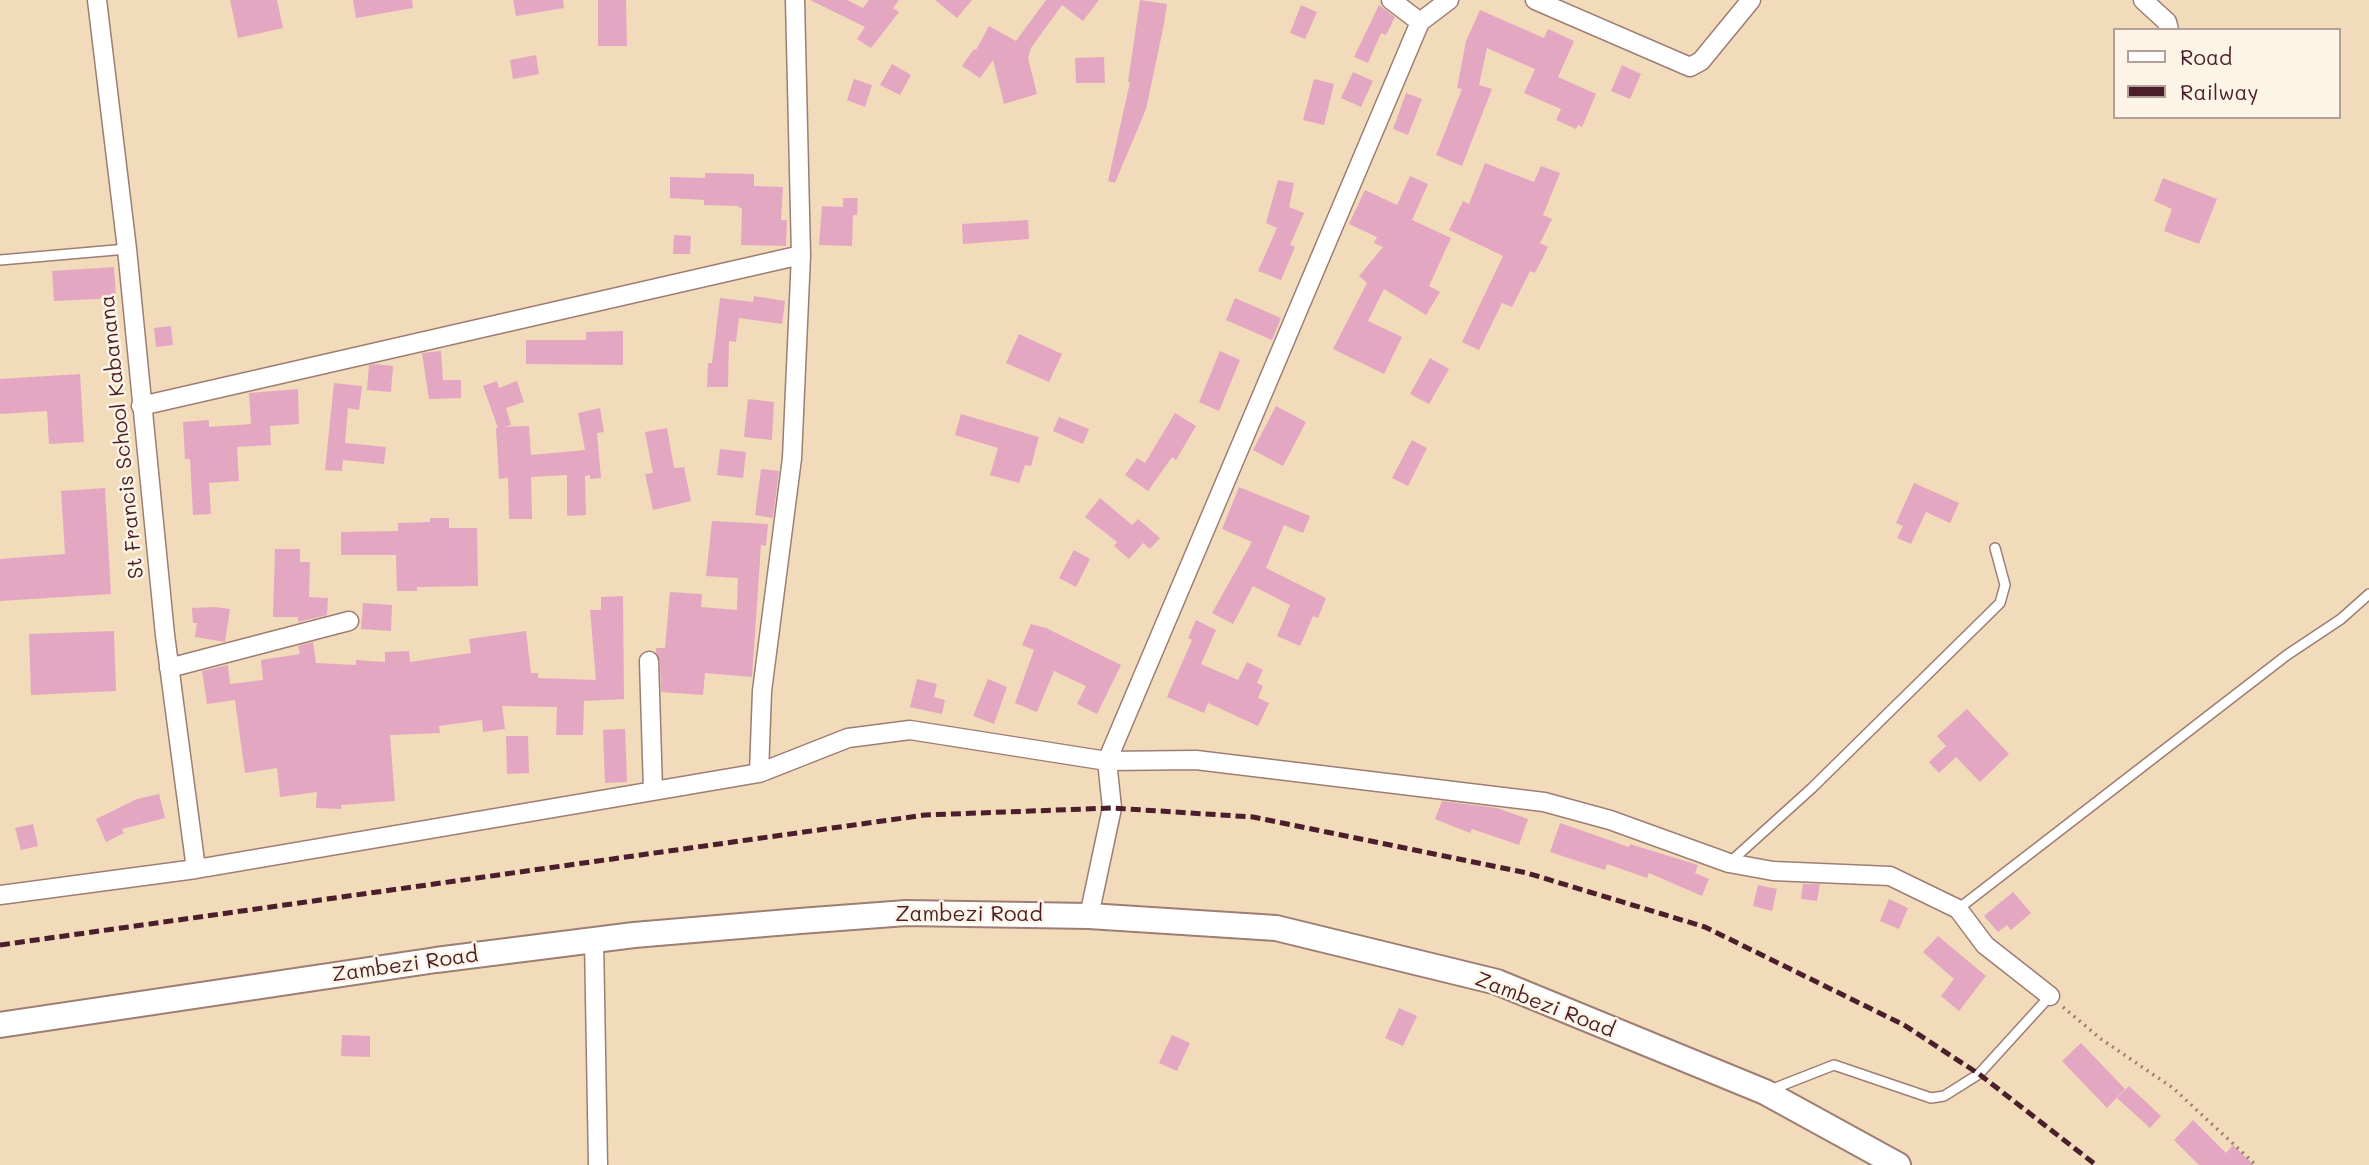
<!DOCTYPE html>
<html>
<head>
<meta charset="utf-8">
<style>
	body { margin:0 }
	#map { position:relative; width:2369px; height:1165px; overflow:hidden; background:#f1dbbb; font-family:Mali,sans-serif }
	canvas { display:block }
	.legend { position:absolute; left:2113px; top:28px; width:228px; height:91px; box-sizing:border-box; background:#fcf5e5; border:2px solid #b59f9b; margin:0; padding:9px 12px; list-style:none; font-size:21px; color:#4a1f2b }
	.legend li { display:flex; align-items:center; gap:14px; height:35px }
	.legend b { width:35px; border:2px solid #b59f9b }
</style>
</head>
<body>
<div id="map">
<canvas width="2369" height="1165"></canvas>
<ul class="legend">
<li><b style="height:9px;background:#fff"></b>Road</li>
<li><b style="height:9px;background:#4a1f2b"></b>Railway</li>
</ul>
</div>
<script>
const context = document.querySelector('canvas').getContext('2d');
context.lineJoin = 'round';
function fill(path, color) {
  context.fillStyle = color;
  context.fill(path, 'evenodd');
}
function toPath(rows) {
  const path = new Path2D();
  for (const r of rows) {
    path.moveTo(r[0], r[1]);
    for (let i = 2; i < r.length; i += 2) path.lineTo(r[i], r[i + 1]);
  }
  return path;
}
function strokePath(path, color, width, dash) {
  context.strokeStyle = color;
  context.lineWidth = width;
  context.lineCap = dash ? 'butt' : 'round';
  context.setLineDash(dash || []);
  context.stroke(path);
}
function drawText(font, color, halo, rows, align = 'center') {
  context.font = font + ' Mali,sans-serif';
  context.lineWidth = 5;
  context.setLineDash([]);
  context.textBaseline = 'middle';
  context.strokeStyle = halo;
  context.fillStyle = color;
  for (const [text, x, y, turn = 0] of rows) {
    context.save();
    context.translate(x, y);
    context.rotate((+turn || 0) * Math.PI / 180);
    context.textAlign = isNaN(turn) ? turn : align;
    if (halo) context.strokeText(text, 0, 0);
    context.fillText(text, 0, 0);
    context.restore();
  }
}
const building = toPath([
	[230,0,277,0,283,28,238,38],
	[353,0,412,0,413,8,356,18],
	[513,0,563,0,564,8,516,16],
	[598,0,626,0,627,46,598,46],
	[810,0,847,0,863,8,869,0,899,0,893,8,899,12,871,48,857,39,865,27],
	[935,0,972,0,957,18],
	[1046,0,1099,0,1083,21,1062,5,1031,48,1028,58,1037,94,1004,104,993,60,980,78,962,66,974,49,976,50,989,26,1016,41],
	[1140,0,1167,4,1164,24,1146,109,1115,183,1108,181,1130,82,1128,82],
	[1301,5,1317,12,1305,39,1290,33],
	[1379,5,1395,17,1386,35,1381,33,1368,63,1354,57],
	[1480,10,1544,38,1548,29,1574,41,1558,77,1596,94,1582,127,1578,125,1576,129,1556,120,1561,109,1524,93,1535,69,1487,48,1479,85,1492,89,1462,166,1436,155,1462,89,1457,88,1466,41],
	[536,55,539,74,513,79,510,60],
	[1104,57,1105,83,1076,83,1075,58],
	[892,64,911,75,900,95,880,85],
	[1622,65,1641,74,1630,99,1611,91],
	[1353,72,1373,81,1361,107,1341,98],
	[854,79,872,85,865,107,847,100],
	[1314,79,1334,84,1324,125,1303,120],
	[1406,93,1422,99,1408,135,1393,129],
	[1485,163,1534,182,1541,166,1560,173,1543,215,1552,219,1540,243,1548,247,1535,273,1530,271,1512,307,1502,303,1479,350,1462,342,1503,256,1449,230,1463,201,1469,204],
	[705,173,754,174,754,186,783,187,781,220,787,220,786,246,741,245,742,209,738,206,704,205,704,200,670,198,670,177,705,178],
	[1410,176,1428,184,1412,220,1451,238,1429,286,1440,292,1426,315,1384,289,1368,321,1402,337,1384,374,1333,349,1367,283,1359,276,1383,247,1374,243,1377,237,1349,224,1365,190,1397,205],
	[2163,178,2217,199,2199,244,2164,231,2172,209,2154,201],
	[1278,180,1294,183,1289,207,1304,213,1290,245,1295,247,1281,280,1258,271,1277,228,1266,223],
	[843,198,858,198,857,215,853,215,852,246,819,245,822,206,843,207],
	[1028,220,1029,239,963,244,962,224],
	[674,235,691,236,690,254,673,254],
	[114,267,116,298,54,301,52,271],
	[754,296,785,301,782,324,739,318,736,342,729,341,728,387,707,387,708,363,712,363,720,298,753,302],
	[1235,298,1281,318,1272,340,1226,320],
	[171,326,173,345,156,347,154,328],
	[623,331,623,365,526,364,526,340,586,340,586,332],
	[1019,334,1062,354,1049,382,1006,363],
	[441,351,443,380,461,380,461,398,429,399,422,353],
	[1220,351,1240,360,1219,411,1199,402],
	[1430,358,1449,369,1429,404,1410,394],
	[375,364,393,366,391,392,367,390,369,365],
	[80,374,84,442,49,444,47,411,0,414,0,379],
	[497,381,499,388,517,381,524,402,506,408,511,425,504,427,529,426,531,455,585,450,578,413,600,408,604,432,597,433,601,478,590,479,590,475,585,476,586,515,567,516,567,475,531,477,532,519,509,519,508,478,499,479,496,428,498,428,483,386],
	[334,383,362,386,359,410,348,408,345,443,386,447,384,464,343,460,342,471,325,470],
	[298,389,299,424,270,426,271,445,237,447,239,481,209,483,211,514,193,515,190,459,185,459,183,422,209,420,209,427,251,424,249,393],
	[748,399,774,402,772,440,744,437],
	[1276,406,1306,422,1283,466,1253,450],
	[1175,413,1196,426,1176,460,1172,457,1148,491,1125,475,1137,458,1145,463],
	[961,414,1039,437,1031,466,1025,465,1019,483,990,475,998,448,955,435],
	[1059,417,1089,429,1083,444,1053,431],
	[667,428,674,468,684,467,691,501,653,510,645,474,653,473,645,432],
	[1412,440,1427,448,1408,486,1392,478],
	[720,449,746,452,743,478,717,475],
	[761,469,779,471,773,518,755,515],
	[1914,483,1959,503,1950,523,1926,512,1911,544,1897,538,1903,526,1896,523],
	[1239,487,1310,516,1303,533,1284,525,1266,568,1326,598,1318,618,1313,616,1300,646,1277,636,1290,605,1253,586,1233,624,1212,613,1252,542,1222,529],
	[105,488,111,594,0,601,0,559,65,554,61,491],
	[1100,498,1132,525,1138,519,1160,538,1150,549,1143,543,1129,559,1114,546,1117,542,1085,517],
	[430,518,449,518,449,528,477,528,478,586,417,587,417,591,397,591,396,555,341,555,341,532,398,531,398,523,430,522],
	[712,521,768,524,766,546,761,545,752,677,705,673,703,695,661,692,660,661,656,652,656,648,665,648,670,592,702,594,701,607,737,610,738,578,706,576],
	[275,549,300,549,300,562,310,562,309,597,328,598,327,615,298,622,298,617,273,617],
	[1074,550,1090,559,1076,587,1059,578],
	[623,596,624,699,584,701,583,735,556,735,557,707,502,706,505,729,483,732,482,720,439,726,440,733,390,735,395,801,341,805,341,809,316,808,317,792,280,797,277,768,245,773,235,700,207,704,202,671,228,665,230,684,263,680,261,660,300,654,298,646,313,642,316,663,356,665,356,660,385,662,385,652,409,651,410,662,471,653,469,639,526,631,531,673,538,673,538,678,596,680,590,610,601,610,601,597],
	[363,603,392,605,391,631,361,629],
	[215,607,230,609,225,642,195,637,197,623,193,623,192,608],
	[1196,620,1216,630,1201,664,1238,680,1247,662,1263,670,1257,683,1263,686,1258,698,1269,703,1258,726,1208,703,1204,713,1167,697,1192,640,1188,638],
	[1031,624,1046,628,1121,665,1097,714,1077,704,1086,686,1054,671,1037,712,1015,703,1034,650,1022,645],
	[114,631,116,691,31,695,29,634],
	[917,679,937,684,934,697,945,700,942,714,910,707],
	[988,679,1007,687,994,724,973,716],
	[1967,709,2009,754,1980,782,1956,757,1939,773,1929,762,1946,746,1937,736],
	[625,729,627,782,605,783,603,730],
	[506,736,528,736,529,773,507,774],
	[159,794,165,818,122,829,124,833,106,842,96,819,137,799],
	[1442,801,1497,808,1528,819,1519,845,1472,829,1470,833,1435,819],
	[1560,823,1629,847,1630,844,1698,865,1695,873,1709,879,1702,896,1649,873,1647,878,1607,864,1605,870,1550,852],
	[33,824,38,846,21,850,15,828],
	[1803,884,1820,884,1817,901,1801,899],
	[1758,885,1777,889,1772,911,1753,906],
	[2013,892,2031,913,2011,930,2007,925,1998,932,1984,916],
	[1889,899,1908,908,1899,929,1880,921],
	[1938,936,1986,976,1959,1011,1941,996,1954,979,1923,952],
	[1399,1008,1417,1016,1403,1046,1385,1038],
	[342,1035,370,1036,370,1057,341,1056],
	[1172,1035,1190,1043,1177,1071,1159,1063],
	[2081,1043,2125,1089,2107,1108,2062,1061],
	[2129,1086,2161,1116,2150,1128,2117,1098],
	[2193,1120,2226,1153,2233,1145,2254,1165,2199,1165,2174,1140]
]);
const path = toPath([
	[2063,1007,2101,1039,2173,1088,2256,1165]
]);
const service = toPath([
	[0,260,127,249],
	[1729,863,1812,788,2000,603,2005,585,1995,548],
	[1958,909,2287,655,2341,619,2369,594],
	[1770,1090,1834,1065,1931,1098,1944,1096,1979,1074,2050,996]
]);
const minor = toPath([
	[97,0,127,249,165,635,196,869],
	[795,0,801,255],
	[1391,0,1420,22],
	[1535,0,1690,67,1701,61,1751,0],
	[2143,0,2167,22,2169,30],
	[141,406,801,255,792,458,762,691,759,773],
	[649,661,653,790],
	[169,668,349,621],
	[0,895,196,869,759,773,848,738,910,730,1107,761,1196,760,1544,802,1610,820,1729,863,1773,871,1890,876,1958,909,1985,945,2050,996],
	[1089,916,1112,808,1107,761,1420,22,1449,0],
	[594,940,598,1165]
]);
const secondary = toPath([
	[0,1025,436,960,634,935,800,921,906,913,1089,916,1276,928,1497,982,1765,1092,1898,1165]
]);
const rail = toPath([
	[0,945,925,815,1112,808,1253,817,1527,873,1705,927,1904,1025,1979,1074,2096,1165]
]);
const streetNames = [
	["St Francis School Kabanana",122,437,-96],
	["Zambezi Road",969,915],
	["Zambezi Road",405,965,-8],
	["Zambezi Road",1545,1005,21]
];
fill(building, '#e4a7c1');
strokePath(service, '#9e7d73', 12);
strokePath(minor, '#9e7d73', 21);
strokePath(secondary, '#9e7d73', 28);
strokePath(path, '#9e7d73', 3.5, [2, 5]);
strokePath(service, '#fff', 9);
strokePath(minor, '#fff', 18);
strokePath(secondary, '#fff', 24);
strokePath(rail, '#4a1f2b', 5, [10, 5]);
drawText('21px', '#4a1f2b', '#fcf5e5', streetNames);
</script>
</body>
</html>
